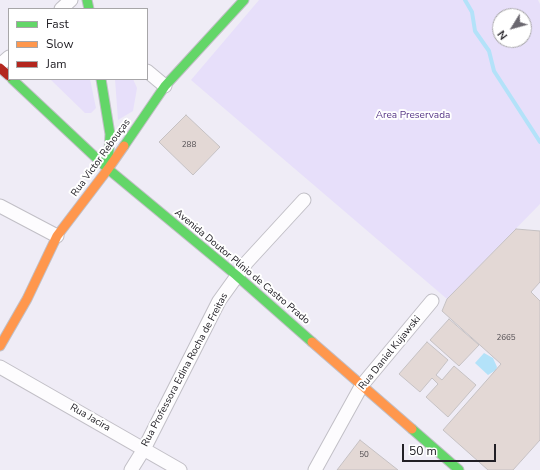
<!DOCTYPE html>
<html>
<head>
<meta charset="utf-8">
<style>
	body { margin:0 }
	#map { position:relative; width:540px; height:470px; overflow:hidden; background:#efecf6; font-family:"Nunito Sans",sans-serif }
	canvas { display:block }
	.legend { position:absolute; left:8px; top:8px; width:140px; height:72px; box-sizing:border-box; background:#fff; border:1px solid #a7a6a8; margin:0; padding:5px 7px; list-style:none; font-size:12px; color:#222026 }
	.legend li { display:flex; align-items:center; gap:8px; height:20px }
	.legend b { width:20px; border:1px solid #a7a6a8 }
	.north { position:absolute; left:492px; top:8px; width:40px; height:40px; box-sizing:border-box; background:#fff; border:1px solid #a7a6a8; border-radius:50%; rotate:233deg; font-size:11px; font-weight:700; line-height:16px; text-align:center; color:#222026 }
	.north::after { content:''; display:block; margin:auto; width:14px; height:18px; background:#6a676f; clip-path:polygon(50% 0,100% 100%,50% 72%,0 100%) }
	.scale { position:absolute; left:402px; top:444px; width:94px; height:18px; box-sizing:border-box; border:2px solid #222026; border-top:0; padding-left:5px; font-size:12px; line-height:14px; white-space:nowrap; color:#222026; -webkit-text-stroke:3px #fff; paint-order:stroke }
</style>
</head>
<body>
<div id="map">
<canvas width="540" height="470"></canvas>
<ul class="legend">
<li><b style="height:5px;background:#63d668"></b>Fast</li>
<li><b style="height:5px;background:#ff974d"></b>Slow</li>
<li><b style="height:5px;background:#b3261e"></b>Jam</li>
</ul>
<div class="north">N</div>
<div class="scale">50 m</div>
</div>
<script>
const context = document.querySelector('canvas').getContext('2d');
context.lineJoin = 'round';
function fill(path, color) {
  context.fillStyle = color;
  context.fill(path, 'evenodd');
}
function toPath(rows) {
  const path = new Path2D();
  for (const r of rows) {
    path.moveTo(r[0], r[1]);
    for (let i = 2; i < r.length; i += 2) path.lineTo(r[i], r[i + 1]);
  }
  return path;
}
function strokePath(path, color, width, dash) {
  context.strokeStyle = color;
  context.lineWidth = width;
  context.lineCap = dash ? 'butt' : 'round';
  context.setLineDash(dash || []);
  context.stroke(path);
}
function drawText(font, color, halo, rows, align = 'center') {
  context.font = font + ' "Nunito Sans",sans-serif';
  context.lineWidth = 4;
  context.setLineDash([]);
  context.textBaseline = 'middle';
  context.strokeStyle = halo;
  context.fillStyle = color;
  for (const [text, x, y, turn = 0] of rows) {
    context.save();
    context.translate(x, y);
    context.rotate((+turn || 0) * Math.PI / 180);
    context.textAlign = isNaN(turn) ? turn : align;
    if (halo) context.strokeText(text, 0, 0);
    context.fillText(text, 0, 0);
    context.restore();
  }
}
const green = toPath([
	[259,0,538,0,540,4,540,204,447,299,191,80],
	[500,16,524,16,524,40,500,40],
	[50,79,90,79,96,108,91,113,85,113],
	[115,79,133,79,137,88,133,111,118,120]
]);
const water = toPath([
	[484,353,493,358,497,367,496,370,488,375,475,363]
]);
const stream = toPath([
	[465,0,472,12,475,31,489,51,494,71,540,142]
]);
const building = toPath([
	[186,115,220,147,193,175,159,142,186,115],
	[516,229,540,231,540,282,531,292,540,301,540,440,513,470,488,470,443,430,501,364,442,311,447,299,516,229],
	[449,319,479,345,459,366,430,340,449,319],
	[427,342,448,360,436,375,442,380,454,366,476,385,448,417,426,397,438,384,432,378,420,392,399,374,427,342],
	[360,440,398,470,337,470,360,440]
]);
const street = toPath([
	[61,9,71,0],
	[0,65,9,57],
	[147,71,165,86],
	[0,206,57,236],
	[0,367,180,470],
	[131,470,144,449,219,301,247,262,304,200],
	[315,470,362,385,432,301]
]);
const fast = toPath([
	[87,0,89,9],
	[12,79,108,169,236,275,312,342],
	[101,79,110,134,108,168],
	[124,146,165,86,244,0],
	[412,429,459,470]
]);
const slow = toPath([
	[312,342,412,429],
	[0,346,27,299,57,236,108,169,124,146]
]);
const jam = toPath([
	[0,68,9,76]
]);
const numberNames = [
	["288",189,145],
	["2665",506,338],
	["50",364,455]
];
const parkNames = [
	["Area Preservada",413,116]
];
const streetNames = [
	["Rua Victor Rebouças",101,158,-54],
	["Avenida Doutor Plínio de Castro Prado",242,267,40],
	["Rua Daniel Kujawski",390,353,-51],
	["Rua Professora Edina Rocha de Freitas",185,370,-62],
	["Rua Jacira",90,418,30]
];
fill(green, '#e7dffa');
fill(water, '#b3e2f9');
strokePath(stream, '#b3e2f9', 4);
fill(building, '#e3d8d5');
strokePath(building, '#c5c1c3', 1);
strokePath(street, '#c1bfc6', 15);
strokePath(fast, '#c1bfc6', 11);
strokePath(slow, '#c1bfc6', 11);
strokePath(jam, '#c1bfc6', 11);
strokePath(street, '#fdfcfe', 13);
strokePath(fast, '#63d668', 9);
strokePath(slow, '#ff974d', 9);
strokePath(jam, '#b3261e', 9);
drawText('8px', '#524e52', null, numberNames);
drawText('10px', '#563686', '#fff', parkNames);
drawText('10px', '#222026', '#fff', streetNames);
</script>
</body>
</html>
